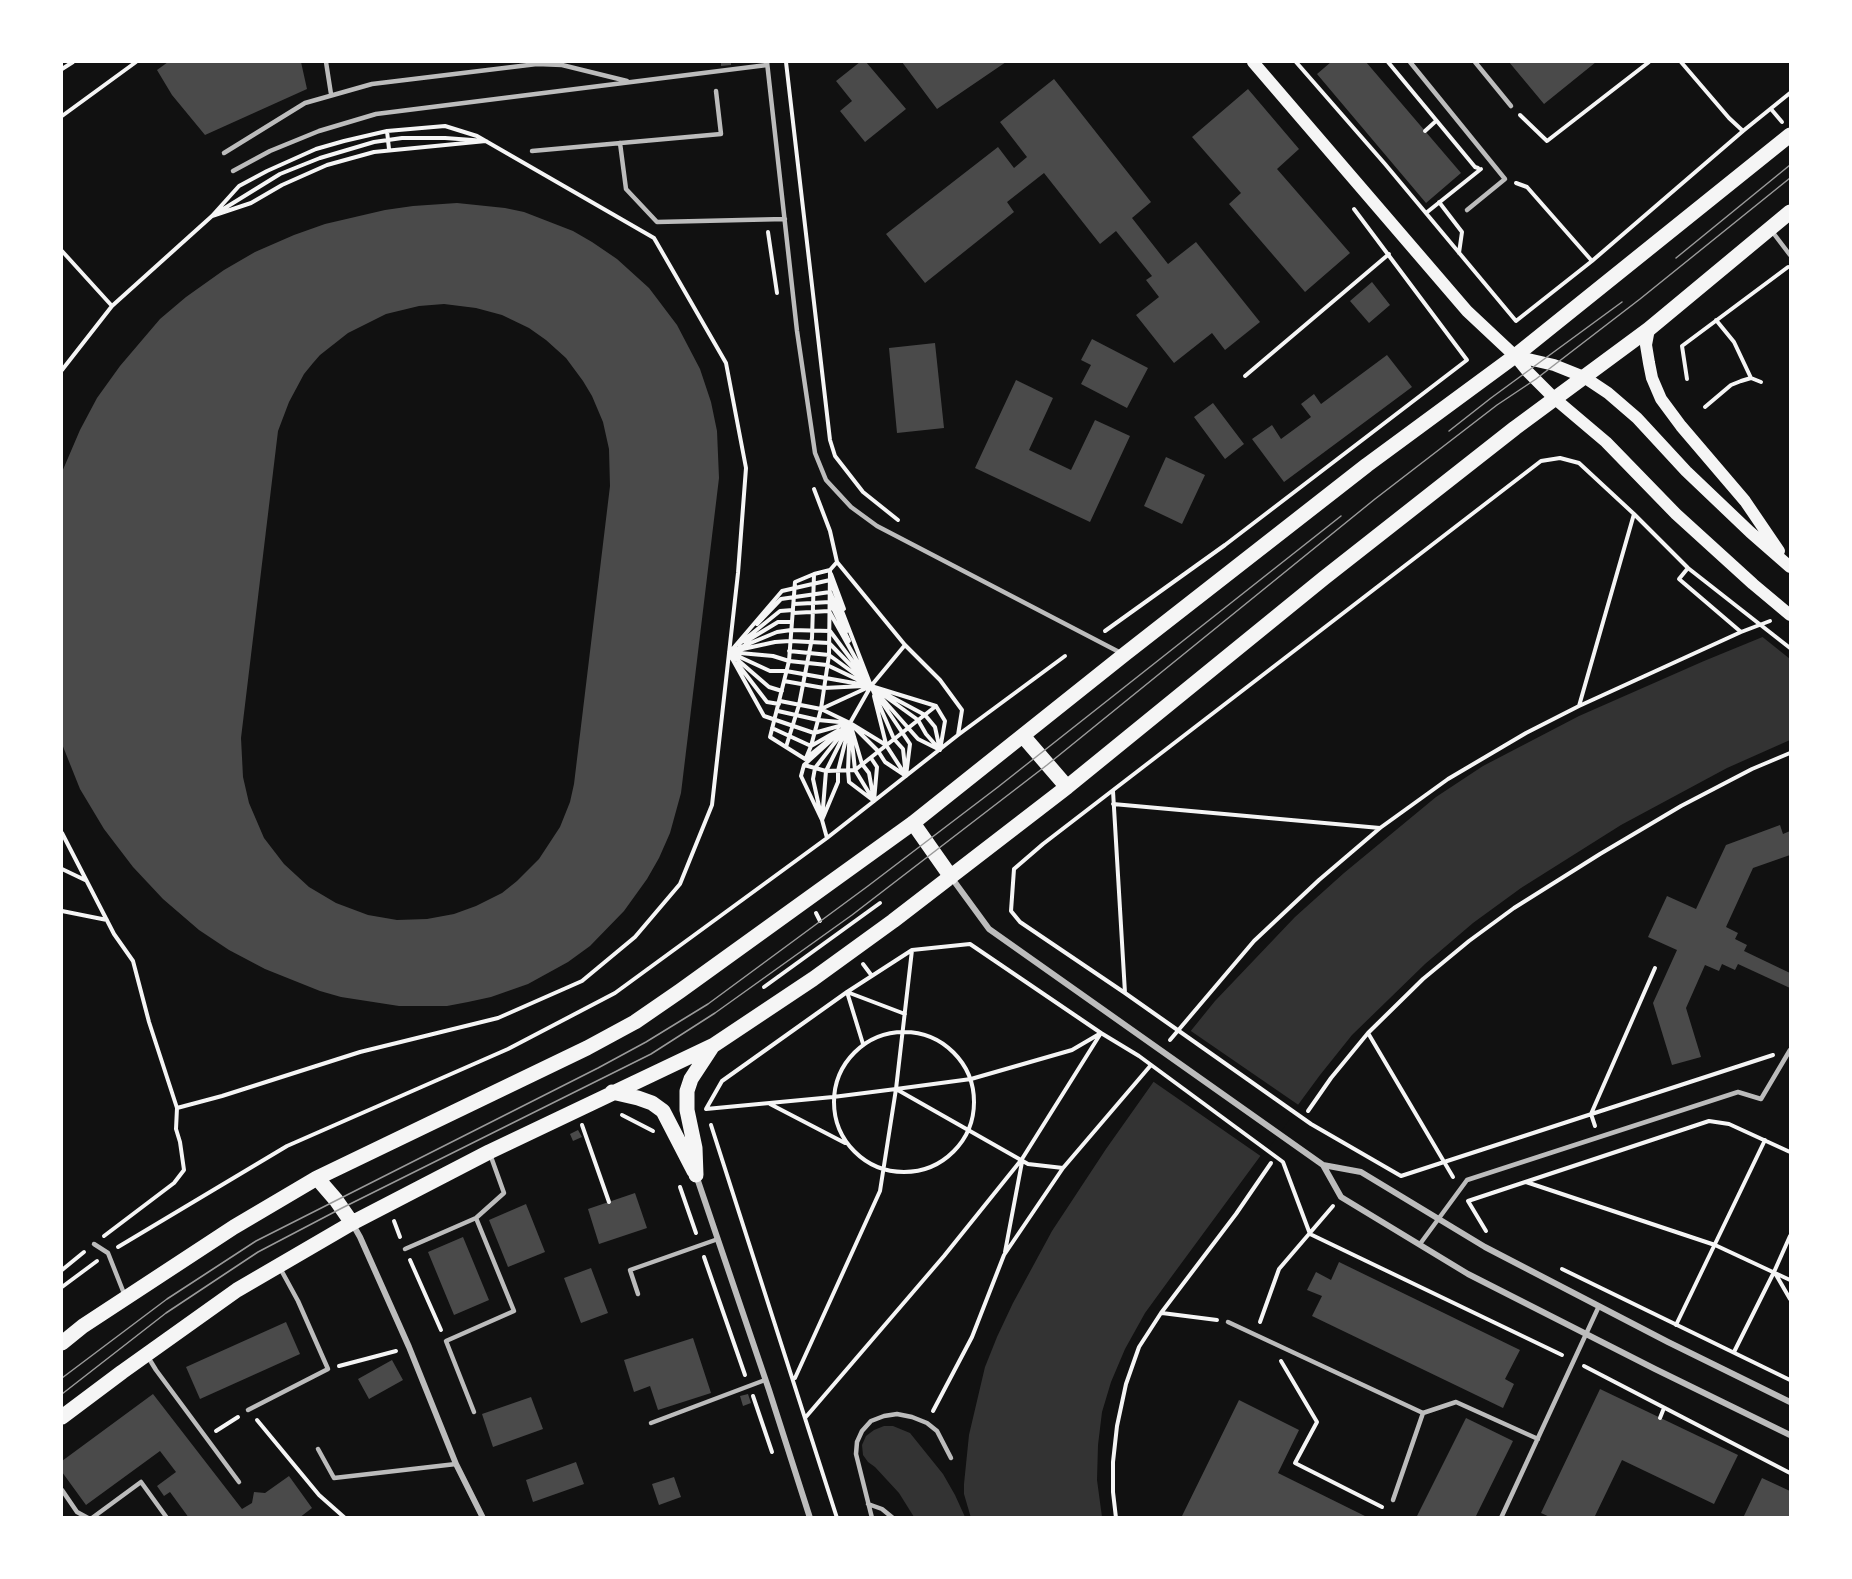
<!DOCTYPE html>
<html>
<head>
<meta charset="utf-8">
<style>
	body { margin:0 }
	#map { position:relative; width:1852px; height:1579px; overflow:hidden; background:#111; font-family:"Golos Text",sans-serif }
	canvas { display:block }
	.frame { position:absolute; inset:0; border:63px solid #fff; pointer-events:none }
</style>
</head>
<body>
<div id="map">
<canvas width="1852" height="1579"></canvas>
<div class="frame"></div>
</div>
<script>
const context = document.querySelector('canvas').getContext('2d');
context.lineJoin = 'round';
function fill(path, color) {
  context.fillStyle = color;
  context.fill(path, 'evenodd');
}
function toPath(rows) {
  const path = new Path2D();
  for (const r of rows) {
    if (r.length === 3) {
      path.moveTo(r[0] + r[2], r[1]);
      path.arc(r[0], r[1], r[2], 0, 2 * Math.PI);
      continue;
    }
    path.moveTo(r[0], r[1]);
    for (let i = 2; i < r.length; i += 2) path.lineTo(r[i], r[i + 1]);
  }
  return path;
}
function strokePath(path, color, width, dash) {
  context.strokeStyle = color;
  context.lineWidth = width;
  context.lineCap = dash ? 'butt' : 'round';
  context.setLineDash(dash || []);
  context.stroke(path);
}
const water = toPath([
	[1790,628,1790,740,1727,768,1621,825,1521,888,1473,923,1425,964,1352,1035,1320,1075,1169,1280,1145,1313,1125,1349,1111,1382,1102,1412,1098,1445,1097,1480,1102,1517,971,1518,964,1494,964,1484,969,1435,985,1367,997,1337,1013,1303,1052,1231,1106,1149,1181,1043,1215,1001,1295,917,1344,873,1436,797,1483,766,1579,716,1704,661,1765,636],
	[884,1426,893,1426,910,1433,943,1474,955,1495,965,1517,914,1517,899,1493,875,1467,868,1462,863,1455,862,1445,866,1436,874,1430]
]);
const pier = toPath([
	[1790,625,1790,659,1760,635],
	[1188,1029,1300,1106,1262,1157,1151,1080]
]);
const building = toPath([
	[168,62,301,62,307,89,205,135,172,95,157,70],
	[721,62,731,62,731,65,721,66],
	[860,62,866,62,906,109,865,142,840,111,852,101,836,81],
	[902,62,1006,62,937,109],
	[1331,62,1366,62,1461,173,1426,203,1317,74],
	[1509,62,1596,62,1544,104],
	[1054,79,1151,202,1132,218,1168,264,1196,242,1260,322,1225,350,1212,333,1174,363,1136,315,1159,297,1146,280,1152,276,1116,231,1100,244,1044,173,1007,202,1014,212,925,283,886,234,998,147,1014,168,1027,157,1000,122],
	[1248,89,1299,149,1277,169,1350,253,1305,292,1229,204,1241,193,1192,137],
	[457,203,505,208,524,212,573,231,592,242,617,259,649,288,677,325,700,369,711,402,717,431,719,478,681,793,670,833,659,858,647,879,624,911,590,946,568,962,528,984,491,997,468,1002,447,1006,399,1006,341,997,320,991,265,969,229,950,199,930,163,899,133,867,104,829,80,789,62,744,62,472,80,430,97,398,120,366,160,319,186,297,224,270,255,252,294,235,325,224,385,210,413,206],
	[444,304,476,308,502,315,529,328,546,340,566,358,583,381,592,396,603,422,609,449,610,486,574,784,570,802,560,827,539,859,517,881,502,893,476,906,454,914,427,919,397,920,368,915,336,903,309,887,284,864,264,838,249,803,243,777,241,738,278,431,289,402,304,374,313,363,320,355,348,333,386,314,419,306],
	[1372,282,1390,305,1369,323,1350,301],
	[1092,339,1148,368,1127,408,1081,384,1091,365,1081,360],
	[935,343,944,428,897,433,889,348],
	[1387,355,1412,387,1284,482,1252,439,1272,425,1281,439,1311,417,1301,404,1314,394,1321,404],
	[1016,380,1053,398,1029,450,1071,470,1095,420,1130,436,1090,522,975,468],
	[1213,403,1244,444,1225,459,1194,417],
	[1166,457,1205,475,1182,524,1144,506],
	[1780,825,1783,834,1790,831,1790,855,1753,868,1726,927,1738,933,1735,939,1747,945,1744,951,1790,973,1790,988,1738,964,1735,970,1722,964,1719,971,1705,965,1686,1008,1701,1057,1672,1065,1653,1003,1677,950,1648,937,1667,896,1696,909,1726,845],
	[578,1130,582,1137,573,1141,570,1134],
	[635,1193,647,1228,599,1244,588,1209],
	[526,1204,545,1252,508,1267,489,1220],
	[463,1237,489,1300,454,1315,428,1252],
	[1339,1262,1520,1350,1505,1379,1514,1384,1503,1408,1312,1316,1322,1296,1307,1290,1316,1272,1331,1280],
	[591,1268,608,1313,581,1323,564,1278],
	[286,1322,300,1354,200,1399,186,1367],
	[693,1338,711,1393,658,1410,650,1386,634,1392,624,1360],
	[392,1360,403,1380,369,1399,358,1379],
	[1600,1389,1738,1455,1714,1504,1622,1460,1594,1518,1552,1518,1541,1513],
	[153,1394,242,1509,252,1503,254,1492,265,1493,289,1476,312,1508,299,1518,189,1518,170,1492,164,1496,157,1486,176,1472,160,1451,86,1505,62,1472,62,1461],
	[748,1394,751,1403,743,1406,740,1396],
	[531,1397,543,1429,493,1447,482,1414],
	[1239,1400,1299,1430,1278,1473,1369,1518,1181,1518],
	[1466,1418,1513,1441,1475,1518,1416,1518],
	[576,1462,584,1484,533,1502,526,1480],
	[674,1477,681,1497,659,1505,652,1484],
	[1762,1478,1790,1491,1790,1518,1743,1518]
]);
const path = toPath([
	[786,62,830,440,835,456,863,492,898,520],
	[1296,62,1385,164,1516,321,1592,261,1743,131,1790,93],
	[1388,62,1475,167,1478,168],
	[1681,62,1729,118,1743,131],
	[62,69,73,62],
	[1771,109,1782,122],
	[1520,115,1547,141,1649,62],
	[62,116,136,62],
	[387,131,389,149],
	[1425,131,1436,121],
	[402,138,445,138,486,141,374,152,327,165,282,185,251,203,212,216,280,174,320,158,374,142,402,138],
	[1516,183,1527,187,1592,261],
	[1439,202,1462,232,1459,253],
	[1426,213,1481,169],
	[768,232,777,293],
	[62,251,112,306],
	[1716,320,1734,342,1751,378],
	[62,370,112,306,212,216,239,186,267,171,316,149,344,141,387,131,445,126,477,136,654,238,726,363,746,468,738,573,712,805,680,884,635,937,582,981,498,1018,360,1052,222,1096,177,1108],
	[1245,376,1389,254],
	[1687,379,1682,346,1788,267],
	[1705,407,1731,385,1741,381,1751,378,1761,382],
	[814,489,830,531,837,562,905,645,940,680,962,710,958,735],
	[837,562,830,570,814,574,795,582,789,661,770,737,805,759,850,723,804,765,801,776,822,820,813,779,815,768,850,723,826,771,822,820,838,782,838,771,850,723,848,770,849,782,874,801,855,770,850,723,862,764,869,773,874,801,877,767,871,758],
	[1688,568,1679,579,1741,632],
	[831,574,844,609],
	[794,604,830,602,849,641],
	[757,624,781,599,830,592,847,631],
	[791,630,830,631,871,686,829,643,790,641,775,642,729,652,777,632,791,630],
	[1105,631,1225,545,1467,360,1354,209],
	[745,642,778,622,792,622],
	[739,644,780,611,793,610],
	[789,651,829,655,862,679],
	[729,652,773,656,789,661,827,665,871,686,786,671,770,671,729,652],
	[730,652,782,591,830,580,871,686,829,611,793,613],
	[729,653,764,716,814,733,850,723,818,720,778,711],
	[732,655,769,687,782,691],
	[737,663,767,702,779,704],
	[784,681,824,688,864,686],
	[871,686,936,706,945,721,940,750,935,727,925,715,871,686],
	[871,686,910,744,906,776,903,749,894,739,871,686],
	[871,686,918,720,926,734,940,750,918,739,871,686],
	[871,686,905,645],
	[874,696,886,744],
	[780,701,821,709,850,723,886,745,906,776,885,762,878,751,850,723,871,686,821,709],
	[1579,706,1634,514],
	[772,728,811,746,839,730],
	[786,747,799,705,812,638,814,574],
	[806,758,811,746,821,709,829,655,830,570],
	[804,765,826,771,855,770,936,706],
	[1113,791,1125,993],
	[1113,804,1380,828],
	[822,820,827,838],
	[62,833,114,934,133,961,149,1022,177,1108,176,1129,180,1142,184,1170,174,1183,104,1236],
	[62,869,85,880],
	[62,911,107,920],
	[816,913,820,921],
	[863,964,872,976],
	[764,987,880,903],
	[904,1102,70],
	[1368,1033,1453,1177],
	[1170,1040,1254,941,1319,880,1380,828,1448,779,1526,733,1579,706,1741,632,1770,621],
	[863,1044,847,992,905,1014],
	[1773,1055,1401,1176,1311,1124,1125,993,1020,922,1011,911,1014,869,1043,844,1541,461,1560,458,1579,463,1634,514,1688,568,1790,648],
	[770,1104,845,1143],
	[706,1109,722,1081,847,992,912,950,970,944,1101,1033,1022,1159,944,1256,805,1418],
	[706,1109,833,1097,896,1089],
	[1308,1111,1331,1078,1368,1033,1423,979,1469,941,1514,908,1600,854,1681,806,1752,769,1790,753],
	[622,1115,653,1131],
	[582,1125,609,1202],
	[711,1125,837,1518],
	[1595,1126,1591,1114,1655,968],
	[1063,1168,1028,1164,896,1089,971,1079,1072,1050,1101,1033,1139,1056,1283,1162,1310,1234,1562,1355],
	[1526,1182,1715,1245,1790,1280],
	[680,1187,696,1233],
	[1468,1201,1486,1231],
	[1468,1201,1709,1121,1729,1124,1790,1152],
	[394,1221,400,1237],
	[118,1247,287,1146,508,1049,615,993,827,838,958,735,1065,656],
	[1005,1252,1022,1162],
	[704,1257,745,1375],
	[410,1260,441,1330],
	[1562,1269,1790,1380],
	[62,1270,84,1252],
	[1775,1273,1790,1299],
	[62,1287,97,1261],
	[1162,1313,1217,1320],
	[1260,1322,1279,1269,1333,1206],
	[1676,1325,1765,1140],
	[1734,1352,1774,1272,1790,1236],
	[1281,1361,1317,1422,1295,1463,1382,1507],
	[339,1366,396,1351],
	[1584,1366,1790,1473],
	[795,1378,880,1191,896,1089,912,950],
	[753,1396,772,1452],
	[933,1411,972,1337,1004,1255,1063,1168,1151,1065],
	[1660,1418,1664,1408],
	[257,1420,319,1495,345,1518],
	[216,1431,238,1417],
	[1116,1518,1113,1492,1113,1462,1117,1426,1126,1384,1139,1347,1161,1313,1236,1214,1271,1163]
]);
const service = toPath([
	[326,62,331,94],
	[767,62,797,331,815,453,826,480,851,507,877,526,1121,653],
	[1410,62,1505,179,1467,210],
	[1475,62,1511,106],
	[620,143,626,189,657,222,785,219],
	[532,151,721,134,716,91],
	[224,153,305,103,372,84,537,64,562,65,627,81],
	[233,171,270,151,319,131,376,114,767,65],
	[1771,230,1790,255],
	[94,1244,108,1253,125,1296],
	[1420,1244,1467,1180,1738,1092,1761,1099,1790,1050],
	[405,1249,476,1218],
	[638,1294,630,1270,718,1239],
	[1228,1322,1423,1413],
	[148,1357,156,1370,239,1482],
	[248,1410,328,1369,298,1301,280,1268],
	[474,1412,446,1341,514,1311,476,1218,504,1193,490,1154],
	[651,1423,765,1380],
	[318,1449,334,1478,456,1464],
	[62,1490,77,1512,88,1518],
	[1393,1500,1423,1413,1456,1402,1538,1439],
	[868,1504,882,1509,893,1518],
	[92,1518,141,1482,167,1518],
	[872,1518,856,1454,857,1442,862,1431,871,1421,884,1416,897,1414,912,1417,927,1423,937,1431,951,1458],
	[1501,1518,1599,1306]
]);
const minor = toPath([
	[951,877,989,929,1323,1165,1361,1172,1485,1247,1668,1342,1790,1402],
	[1323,1165,1341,1197,1468,1274,1655,1369,1790,1435],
	[696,1175,769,1390,810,1518],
	[352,1223,360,1237,409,1347,456,1464,483,1518]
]);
const secondary = toPath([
	[1253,62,1467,311,1515,356,1528,372,1554,398,1606,442,1676,514,1753,584,1790,615],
	[1649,329,1646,345,1649,363,1652,378,1661,399,1681,426,1745,501,1779,551],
	[1515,356,1554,365,1584,377,1608,393,1637,418,1686,471,1750,532,1790,567]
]);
const primary = toPath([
	[1023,736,1067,787],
	[913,823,951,877],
	[612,1092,638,1098,652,1103,663,1111,694,1171],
	[696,1175,695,1148,687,1110,687,1091,691,1079,712,1047],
	[317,1178,336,1200,352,1223],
	[62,1343,83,1326,234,1227,317,1178,587,1048,635,1022,680,991,913,823,1125,654,1367,465,1515,356,1790,135],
	[62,1417,122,1372,237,1290,352,1223,489,1152,714,1045,813,979,893,921,1067,787,1324,578,1515,428,1649,329,1790,212]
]);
const tram = toPath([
	[1676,258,1790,165],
	[1449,431,1491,398,1622,302],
	[62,1378,167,1299,256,1241,598,1068,646,1042,708,1004,868,886,998,787,1341,516],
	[62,1394,166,1313,258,1252,342,1208,651,1054,715,1013,852,915,1047,765,1375,499,1497,405,1536,379,1640,299,1790,178]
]);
fill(water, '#333');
fill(pier, '#111');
fill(building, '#4a4a4a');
strokePath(path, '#f5f5f5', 4);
strokePath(service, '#bcbcbc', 4.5);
strokePath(minor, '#bcbcbc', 6);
strokePath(secondary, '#f5f5f5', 12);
strokePath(primary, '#f5f5f5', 15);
strokePath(tram, '#9a9a9a', 1.5);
</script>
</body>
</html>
